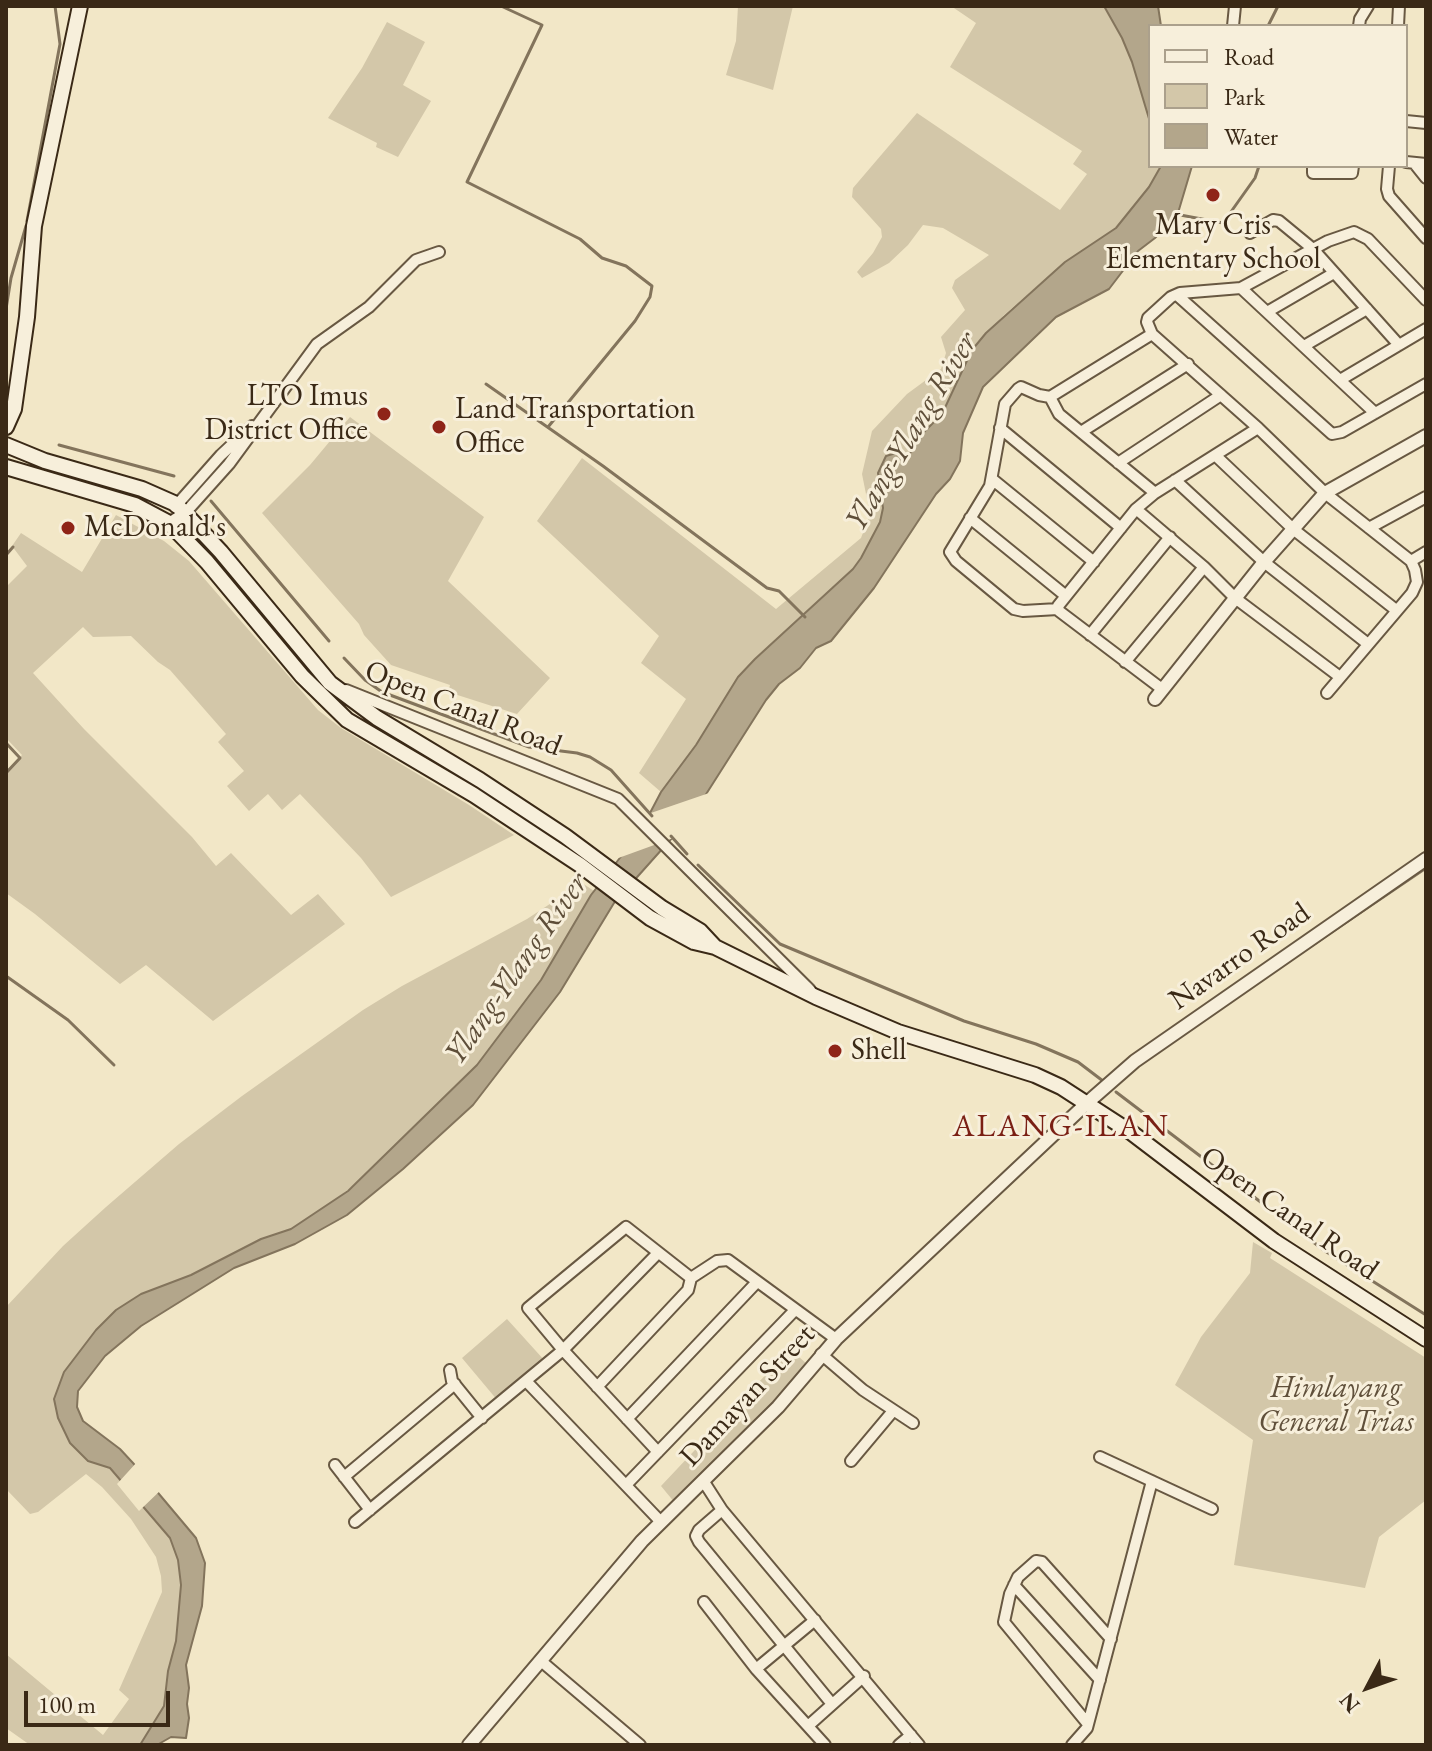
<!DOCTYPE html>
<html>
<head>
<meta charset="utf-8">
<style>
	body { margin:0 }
	#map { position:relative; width:1432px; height:1751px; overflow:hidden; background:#f2e7c7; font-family:"EB Garamond",serif }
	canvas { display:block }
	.frame { position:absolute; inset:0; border:8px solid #3a2916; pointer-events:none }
	.legend { position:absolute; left:1148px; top:24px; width:260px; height:144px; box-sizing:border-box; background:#f7efdb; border:2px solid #aba08c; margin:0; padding:10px 14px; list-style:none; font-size:24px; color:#3a2916 }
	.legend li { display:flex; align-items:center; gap:16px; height:40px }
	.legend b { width:40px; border:2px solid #aba08c }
	.north { position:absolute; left:1328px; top:1647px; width:80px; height:80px; -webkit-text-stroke:6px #f7efdb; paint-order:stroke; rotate:229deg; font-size:22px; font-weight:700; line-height:32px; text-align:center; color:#3a2916 }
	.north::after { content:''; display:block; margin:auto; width:28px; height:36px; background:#3a2916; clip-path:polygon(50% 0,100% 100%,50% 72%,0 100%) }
	.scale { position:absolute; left:24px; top:1691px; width:146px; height:36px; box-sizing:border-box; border:4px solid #3a2916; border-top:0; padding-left:10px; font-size:24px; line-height:28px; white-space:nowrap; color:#3a2916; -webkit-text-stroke:6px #f7efdb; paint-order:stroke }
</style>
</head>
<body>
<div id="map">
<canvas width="1432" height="1751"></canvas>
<div class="frame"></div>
<ul class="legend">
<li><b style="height:10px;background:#f7efdb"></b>Road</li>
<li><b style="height:22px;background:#d3c7a9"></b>Park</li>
<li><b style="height:22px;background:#b3a68b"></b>Water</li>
</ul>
<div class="north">N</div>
<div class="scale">100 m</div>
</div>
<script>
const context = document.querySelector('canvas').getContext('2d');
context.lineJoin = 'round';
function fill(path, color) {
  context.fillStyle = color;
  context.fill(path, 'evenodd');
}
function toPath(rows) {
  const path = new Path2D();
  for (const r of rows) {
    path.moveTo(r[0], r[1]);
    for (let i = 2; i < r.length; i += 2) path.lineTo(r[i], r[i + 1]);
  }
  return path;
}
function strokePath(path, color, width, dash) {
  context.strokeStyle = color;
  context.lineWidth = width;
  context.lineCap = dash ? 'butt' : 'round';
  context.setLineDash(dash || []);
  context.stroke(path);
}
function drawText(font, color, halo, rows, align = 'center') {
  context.font = font + ' "EB Garamond",serif';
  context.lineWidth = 6;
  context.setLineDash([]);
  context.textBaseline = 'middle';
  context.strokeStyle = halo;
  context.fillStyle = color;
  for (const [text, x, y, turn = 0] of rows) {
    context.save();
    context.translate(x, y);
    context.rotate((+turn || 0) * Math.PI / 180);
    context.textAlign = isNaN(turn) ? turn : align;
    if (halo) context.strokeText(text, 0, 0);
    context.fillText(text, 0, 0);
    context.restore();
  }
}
const green = toPath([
	[738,6,793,6,773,90,726,75,736,41],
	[951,6,1104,6,1122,38,1132,62,1150,122,1150,166,1161,166,1149,187,1116,228,1043,281,1004,315,972,350,942,414,919,437,909,455,896,453,878,473,883,508,880,522,861,558,853,569,755,659,738,677,696,745,661,792,639,773,686,699,641,663,659,636,537,521,582,458,776,609,861,538,870,514,862,474,872,431,907,394,941,369,946,353,941,337,965,310,952,288,955,280,989,255,943,228,923,225,908,245,889,263,862,278,857,272,873,253,882,237,881,229,852,197,853,188,917,113,1060,210,1087,174,1073,164,1082,151,950,67,976,23],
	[387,22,425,42,403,85,431,101,398,157,376,147,377,143,328,118,362,68],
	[350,417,484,517,448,581,550,678,517,714,448,692,450,685,391,665,364,635,359,624,262,513,310,465],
	[116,515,164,541,189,561,318,710,341,728,469,805,514,835,391,897,361,858,300,794,282,810,268,794,249,811,227,786,244,771,218,742,226,734,170,670,158,662,131,636,93,637,83,627,33,673,84,729,192,837,216,866,231,853,291,915,318,894,345,924,213,1021,146,965,120,984,35,914,6,893,6,771,22,755,6,738,6,587,27,566,12,546,21,533,82,572],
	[579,881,594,891,541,980,477,1065,371,1171,324,1209,291,1229,261,1239,191,1275,141,1294,116,1310,96,1330,82,1351,70,1443,88,1461,110,1468,170,1538,178,1560,181,1585,176,1641,168,1671,164,1706,140,1745,30,1745,6,1728,6,1654,103,1735,129,1699,119,1690,162,1592,161,1576,156,1557,131,1519,102,1487,86,1474,38,1512,30,1514,6,1489,6,1307,63,1246,106,1207,179,1144,242,1096,363,1010,402,986,527,919,562,896],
	[1253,1242,1272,1253,1270,1258,1426,1358,1426,1500,1379,1537,1365,1588,1234,1565,1253,1440,1175,1385,1201,1337,1250,1273],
	[507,1319,545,1361,498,1401,462,1358],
	[790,1349,807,1364,772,1404,675,1503,661,1486]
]);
const water = toPath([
	[1104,6,1158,6,1161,26,1150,26,1150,122,1132,62,1122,38,1104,6],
	[1161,166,1192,166,1178,213,1155,238,1138,251,1109,289,1056,317,983,387,963,433,960,461,950,479,936,494,874,588,831,641,816,648,800,668,779,684,766,700,703,799,680,829,614,903,560,992,473,1105,403,1169,347,1215,295,1244,234,1268,141,1326,105,1356,78,1391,77,1407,83,1421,120,1449,133,1463,196,1538,205,1563,202,1606,186,1665,189,1688,187,1704,189,1718,186,1738,171,1737,157,1745,140,1745,164,1706,168,1671,176,1641,181,1585,178,1560,170,1538,110,1468,88,1461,70,1443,58,1418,54,1399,64,1372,96,1330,116,1310,141,1294,191,1275,261,1239,291,1229,348,1191,477,1065,541,980,591,895,640,832,661,792,696,745,738,677,755,659,853,569,861,558,880,522,883,508,878,473,886,456,896,453,909,455,919,437,942,414,972,350,986,333,1065,262,1116,228,1149,187,1161,166]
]);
const pier = toPath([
	[712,792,679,836,613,860,637,830,645,815],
	[137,1462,161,1490,139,1511,117,1484]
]);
const stream = toPath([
	[501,6,542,25,467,182,580,239,602,258,626,266,652,286,650,297,635,321,548,427],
	[1268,26,1278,6],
	[1175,214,1223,223,1255,178,1259,166],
	[27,221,60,44,55,6],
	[6,309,11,278,26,226],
	[486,384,603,466,767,588,779,591,805,617],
	[59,445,174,476],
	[211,501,329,641],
	[6,555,13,547],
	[344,658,365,680,382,692,529,747,577,753,590,757,611,770,652,816],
	[6,743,20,758,6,773],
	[671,836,687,854],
	[698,865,780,944,964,1021,1036,1044,1078,1062,1103,1081],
	[1286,963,1426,868],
	[6,976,68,1020,114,1065],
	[1116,1092,1325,1251,1426,1315]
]);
const minor = toPath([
	[1233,26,1235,6],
	[1359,26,1360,19,1368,6],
	[1398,26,1399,6],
	[1406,121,1426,123],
	[1406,162,1426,164],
	[1414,163,1426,178],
	[1313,166,1313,173,1352,173,1353,166],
	[1389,166,1387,189,1389,196,1426,238],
	[1250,233,1273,220,1279,221,1313,249,1399,345],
	[1241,288,1375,413],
	[1177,295,1332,434,1342,432,1426,384],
	[1267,312,1334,273],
	[1152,334,1147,322,1148,318,1171,297,1180,293,1241,288,1328,241,1354,232,1368,239,1426,300],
	[1304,346,1367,309],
	[1340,380,1426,329],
	[1050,397,1059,414,1155,493],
	[1000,428,1121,528],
	[1081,432,1188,364],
	[1215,455,1293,529,1396,610],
	[1118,463,1221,395],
	[992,479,1094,562],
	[1175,480,1264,562,1368,644],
	[175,507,221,455,252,426],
	[1136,509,1155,493,1258,428],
	[970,518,1066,596],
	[169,523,186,512,229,464,317,344,369,307,416,260,439,252],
	[1369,528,1426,497],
	[1411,561,1426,552],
	[1058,609,1023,611,1014,609,956,561,950,552,990,486,1005,404,1018,389,1021,387,1039,395,1050,397,1152,334,1258,428,1325,493,1411,561,1415,570,1417,582,1412,593,1327,693],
	[1090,635,1170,537],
	[1125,662,1204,567],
	[1162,689,1059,611,1058,606,1136,509,1204,567,1235,598,1340,677],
	[346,690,618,799,810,990],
	[821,1354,863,1390,913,1423],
	[450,1370,452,1381,482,1418],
	[526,1381,661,1522],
	[597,1387,688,1290,691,1278,717,1261,728,1260,836,1339],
	[627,1419,757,1282],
	[658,1452,563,1350,528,1308,626,1227,691,1278],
	[1100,1457,1212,1509],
	[851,1461,893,1411],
	[335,1465,370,1510],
	[344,1477,455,1384],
	[704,1482,722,1510,919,1745],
	[626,1485,795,1310],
	[722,1510,699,1530,696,1536,699,1542,832,1704],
	[355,1522,563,1350,658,1253],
	[1014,1585,1100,1680],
	[704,1602,756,1669,825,1745],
	[541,1661,640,1745],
	[756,1669,815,1620],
	[1088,1724,1004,1622,1010,1594,1018,1577,1036,1561,1042,1562,1111,1639],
	[808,1726,864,1676],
	[899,1745,911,1735],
	[1072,1745,1087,1728,1152,1481]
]);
const tertiary = toPath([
	[1155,699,1264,562,1325,493,1426,436],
	[469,1745,642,1541,778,1407,836,1339,1087,1103,1135,1061,1426,859]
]);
const secondary = toPath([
	[6,427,14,409,27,317,34,226,80,6],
	[6,445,45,461,142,489,176,504,221,552,330,683,377,718,480,780,565,836,662,908,700,931,714,946],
	[6,467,135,505,169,523,207,562,302,676,347,720,474,795,580,865,650,918,694,942,715,947,816,997,898,1032,1035,1075,1061,1087,1132,1133,1274,1241,1426,1339]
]);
const markers = [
	[1213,195,8,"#8f2418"],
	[384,414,8,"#8f2418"],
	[439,427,8,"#8f2418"],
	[68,528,8,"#8f2418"],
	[835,1051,8,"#8f2418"]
];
const poiNames = [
	["Mary Cris",1213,226,"center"],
	["Elementary School",1213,260,"center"],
	["LTO Imus",368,397,"right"],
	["District Office",368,431,"right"],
	["Land Transportation",455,410],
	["Office",455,444],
	["McDonald's",84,528],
	["Shell",851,1051]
];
const streetNames = [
	["Open Canal Road",463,709,22],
	["Navarro Road",1240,957,-35],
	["Open Canal Road",1289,1214,35],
	["Damayan Street",748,1396,-47]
];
const parkNames = [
	["Himlayang",1336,1389],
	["General Trias",1336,1423]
];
const waterNames = [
	["Ylang-Ylang River",912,432,-59],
	["Ylang-Ylang River",517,969,-55]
];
const neighbourhoodNames = [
	["ALANG-ILAN",1061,1127]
];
fill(green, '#d3c7a9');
fill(water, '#b3a68b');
strokePath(water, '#83745c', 2);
fill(pier, '#f2e7c7');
strokePath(stream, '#83745c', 3);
strokePath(minor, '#685842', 14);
strokePath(tertiary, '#685842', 16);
strokePath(secondary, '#3a2916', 18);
strokePath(minor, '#f7efdb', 10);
strokePath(tertiary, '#f7efdb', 12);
strokePath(secondary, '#f7efdb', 14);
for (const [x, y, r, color] of markers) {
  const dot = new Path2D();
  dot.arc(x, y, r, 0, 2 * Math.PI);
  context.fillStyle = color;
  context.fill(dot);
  strokePath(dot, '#f7efdb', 3);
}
drawText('30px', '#3a2916', '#f7efdb', poiNames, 'left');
drawText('30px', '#3a2916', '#f7efdb', streetNames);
drawText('italic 30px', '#60503b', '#f7efdb', parkNames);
drawText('italic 32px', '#5e4e39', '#f7efdb', waterNames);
context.letterSpacing = '2px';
drawText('32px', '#7a1f14', '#f7efdb', neighbourhoodNames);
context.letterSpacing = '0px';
</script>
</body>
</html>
